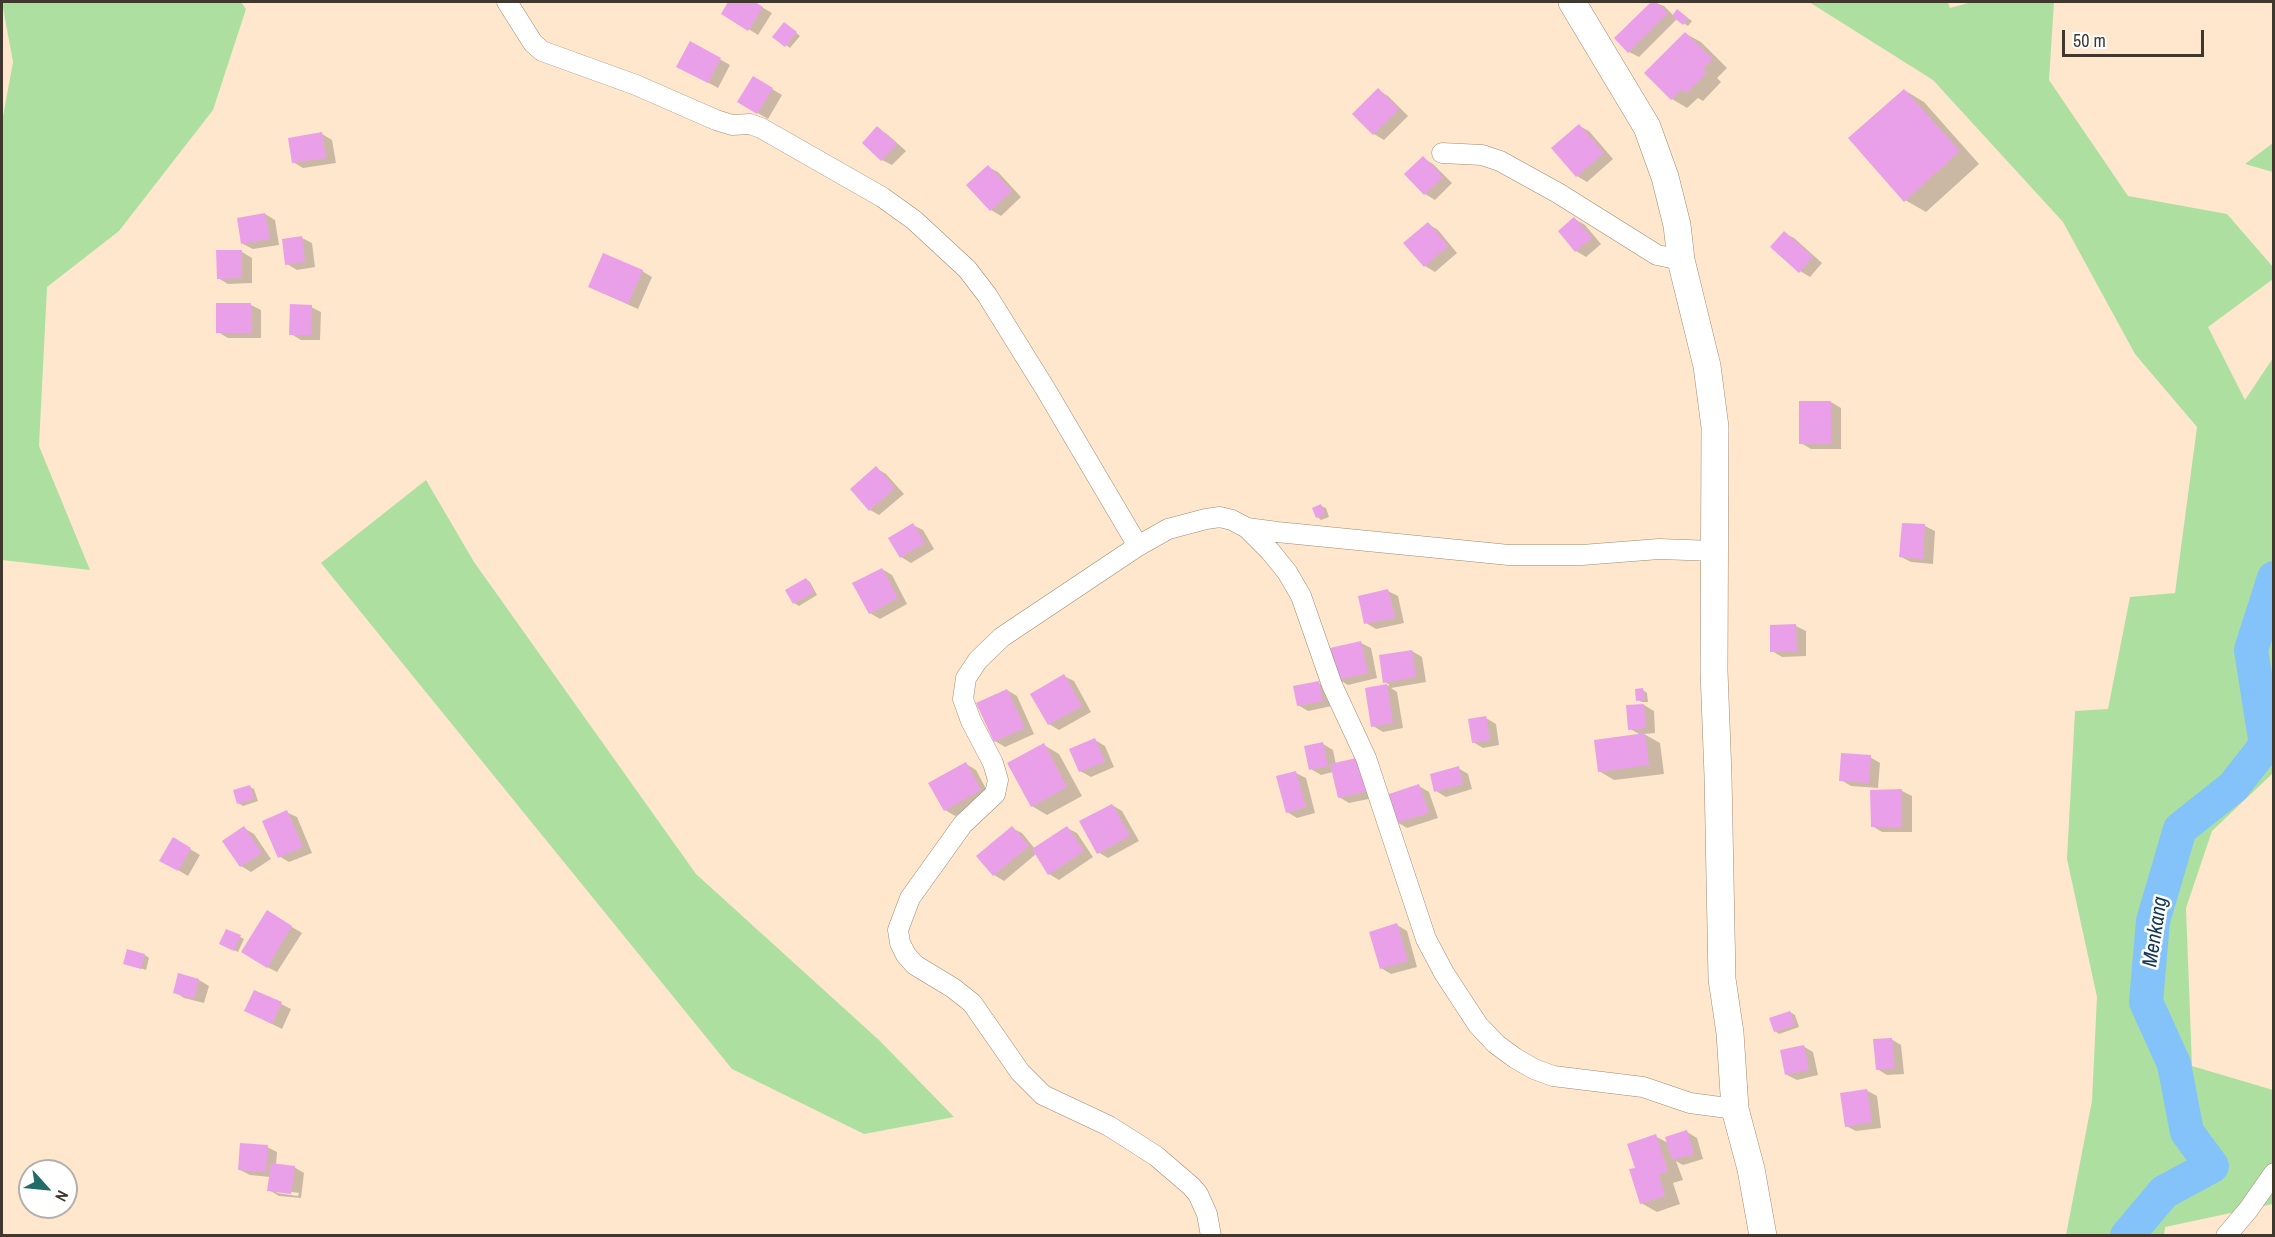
<!DOCTYPE html>
<html>
<head>
<meta charset="utf-8">
<style>
	body { margin:0 }
	#map { position:relative; width:2275px; height:1237px; overflow:hidden; background:#fee7cd; font-family:"Archivo Narrow",sans-serif }
	canvas { display:block }
	.frame { position:absolute; inset:0; border:3px solid #40372d; pointer-events:none }
	.north { position:absolute; left:18px; top:1159px; width:60px; height:60px; box-sizing:border-box; background:#fff; border:2px solid #b3afab; border-radius:50%; rotate:117deg; font-size:16px; font-weight:700; line-height:24px; text-align:center; color:#40372d }
	.north::after { content:''; display:block; margin:auto; width:21px; height:27px; background:#216c69; clip-path:polygon(50% 0,100% 100%,50% 72%,0 100%) }
	.scale { position:absolute; left:2062px; top:30px; width:142px; height:27px; box-sizing:border-box; border:3px solid #40372d; border-top:0; padding-left:8px; font-size:18px; line-height:21px; white-space:nowrap; color:#40372d; -webkit-text-stroke:4px #fff; paint-order:stroke }
</style>
</head>
<body>
<div id="map">
<canvas width="2275" height="1237"></canvas>
<div class="frame"></div>
<div class="north">N</div>
<div class="scale">50 m</div>
</div>
<script>
const context = document.querySelector('canvas').getContext('2d');
context.lineJoin = 'round';
function fill(path, color) {
  context.fillStyle = color;
  context.fill(path, 'evenodd');
}
function toPath(rows) {
  const path = new Path2D();
  for (const r of rows) {
    path.moveTo(r[0], r[1]);
    for (let i = 2; i < r.length; i += 2) path.lineTo(r[i], r[i + 1]);
  }
  return path;
}
function strokePath(path, color, width, dash) {
  context.strokeStyle = color;
  context.lineWidth = width;
  context.lineCap = dash ? 'butt' : 'round';
  context.setLineDash(dash || []);
  context.stroke(path);
}
function drawText(font, color, halo, rows, align = 'center') {
  context.font = font + ' "Archivo Narrow",sans-serif';
  context.lineWidth = 5;
  context.setLineDash([]);
  context.textBaseline = 'middle';
  context.strokeStyle = halo;
  context.fillStyle = color;
  for (const [text, x, y, turn = 0] of rows) {
    context.save();
    context.translate(x, y);
    context.rotate((+turn || 0) * Math.PI / 180);
    context.textAlign = isNaN(turn) ? turn : align;
    if (halo) context.strokeText(text, 0, 0);
    context.fillText(text, 0, 0);
    context.restore();
  }
}
const green = toPath([
	[2,2,241,2,246,9,213,110,119,231,47,287,39,446,90,570,2,560,2,122,13,62],
	[1809,2,1948,2,1950,8,1972,2,2054,2,2049,80,2128,196,2227,214,2273,267,2273,279,2208,327,2245,400,2273,358,2273,773,2212,831,2186,908,2192,1066,2273,1090,2273,1204,2165,1227,2164,1235,2066,1235,2092,1101,2097,997,2067,859,2075,711,2108,709,2130,597,2175,593,2197,427,2135,354,2063,222,1933,80],
	[2273,143,2273,172,2245,164],
	[426,480,474,562,696,874,880,1041,954,1117,864,1134,732,1069,321,563]
]);
const shadow = toPath([
	[730,2,753,2,772,13,758,35,723,13],
	[1653,2,1664,6,1674,16,1682,14,1692,21,1688,26,1677,19,1639,57,1629,52,1616,38],
	[789,27,800,36,790,48,775,37],
	[1686,34,1701,42,1727,68,1717,78,1721,82,1703,101,1698,98,1687,108,1672,99,1646,73],
	[691,43,730,65,718,88,678,66],
	[754,78,782,95,768,119,739,102],
	[1378,90,1388,96,1408,116,1384,140,1374,134,1354,114],
	[1904,90,1924,102,1979,164,1926,212,1905,200],
	[1579,126,1589,131,1613,159,1587,182,1577,176,1553,148],
	[877,128,887,134,906,151,892,165,882,160,864,143],
	[322,134,332,140,336,163,303,168,293,162],
	[1423,158,1433,164,1452,183,1435,200,1425,194],
	[988,167,998,172,1021,197,1001,216,991,210,968,185],
	[265,214,275,220,279,245,253,249,243,244],
	[1575,219,1585,225,1601,244,1586,257,1576,251],
	[1428,224,1438,230,1457,253,1435,272,1425,266],
	[1784,233,1794,238,1822,263,1810,277,1800,271],
	[302,238,312,243,315,267,297,270,287,264],
	[242,252,252,258,252,283,228,284,218,278],
	[642,271,652,277,638,309,600,292],
	[251,305,261,310,261,338,228,338,218,332],
	[311,307,321,312,320,340,301,340,291,334],
	[1831,402,1841,408,1841,449,1811,449,1801,443],
	[876,468,886,474,904,494,879,515,870,510],
	[1321,506,1326,508,1329,517,1321,520,1317,517],
	[913,525,923,530,934,549,911,563,901,557],
	[1925,526,1935,531,1933,564,1911,562,1901,557],
	[882,569,892,575,907,604,880,619,870,613],
	[806,579,810,582,817,595,799,606,794,603,787,590],
	[1388,591,1398,596,1404,623,1376,629,1366,623],
	[1796,626,1806,631,1806,656,1782,657,1772,651],
	[1361,643,1371,648,1377,678,1348,685,1338,679],
	[1412,651,1422,657,1426,682,1391,688,1397,692,1403,728,1383,732,1373,726,1367,689,1390,685,1385,682],
	[1064,676,1074,681,1091,712,1059,730,1049,724],
	[1318,683,1328,688,1332,706,1308,711,1298,705],
	[1007,690,1017,696,1034,734,1005,747,995,741],
	[1643,690,1647,693,1648,702,1642,702,1638,700],
	[1644,705,1654,711,1655,733,1644,734,1660,743,1664,774,1614,780,1599,771,1641,735,1630,729],
	[1486,718,1496,724,1499,745,1483,748,1473,742],
	[1095,740,1105,746,1114,767,1091,777,1080,771],
	[1323,744,1333,750,1336,765,1378,797,1349,803,1339,797,1333,772,1321,775,1311,769],
	[1044,745,1059,754,1082,796,1047,815,1032,806],
	[1870,757,1880,763,1878,788,1851,786,1841,780],
	[966,764,976,770,990,796,955,816,945,810],
	[1458,768,1468,774,1472,789,1446,797,1436,791],
	[1296,773,1306,778,1315,813,1297,818,1287,812],
	[1419,786,1429,792,1438,818,1407,828,1397,822],
	[250,787,254,789,258,801,243,806,238,803],
	[1902,791,1912,796,1912,832,1882,832,1872,826],
	[1112,805,1122,811,1139,841,1108,858,1098,852],
	[286,812,297,817,312,853,289,862,279,856],
	[244,828,254,834,271,859,251,872,241,866],
	[1012,828,1022,833,1035,849,1067,828,1077,833,1093,857,1059,880,1049,874,1036,854,1004,881,994,875],
	[173,839,200,855,188,876,161,860],
	[267,912,302,933,277,972,267,967],
	[1397,925,1407,931,1417,967,1391,974,1381,968],
	[240,937,244,939,238,952,225,946],
	[145,955,149,958,146,970,125,963],
	[199,980,209,986,204,1003,184,998,175,992],
	[281,1004,291,1009,282,1029,246,1011],
	[1790,1012,1795,1015,1799,1027,1779,1034,1775,1031],
	[1891,1039,1901,1045,1904,1074,1887,1075,1877,1069],
	[1803,1046,1813,1052,1818,1075,1797,1080,1787,1075],
	[1866,1090,1877,1096,1881,1128,1856,1131,1846,1126],
	[1687,1132,1697,1138,1703,1159,1683,1165,1676,1161,1683,1180,1673,1183,1680,1204,1657,1212,1641,1203,1637,1168,1655,1136,1668,1143],
	[267,1147,277,1152,276,1165,294,1167,304,1173,301,1198,279,1196,269,1190,270,1177,250,1175,240,1170],
	[277,1190,299,1193,298,1196,277,1193]
]);
const river = toPath([
	[2127,1236,2164,1192,2212,1166,2187,1132,2174,1064,2146,1002,2153,921,2180,829,2233,787,2266,745,2251,650,2274,578]
]);
const building = toPath([
	[728,2,755,2,763,7,748,31,721,14],
	[1651,2,1656,2,1668,13,1628,53,1614,38],
	[1677,9,1688,18,1683,25,1672,16],
	[784,22,797,32,785,47,772,37],
	[1685,32,1713,59,1703,69,1707,73,1686,93,1682,89,1671,100,1644,73],
	[690,41,721,58,708,83,676,67],
	[753,76,773,88,757,114,737,102],
	[1378,88,1399,109,1373,135,1352,114],
	[1904,89,1960,151,1904,202,1848,138],
	[1579,124,1604,153,1576,177,1551,148],
	[877,126,897,144,881,161,862,143],
	[322,132,326,158,292,163,288,138],
	[1423,156,1443,177,1424,195,1404,174],
	[988,165,1012,191,990,211,966,185],
	[265,213,270,239,241,244,237,218],
	[1574,217,1592,238,1575,252,1558,231],
	[1428,222,1448,246,1424,267,1403,243],
	[1784,231,1813,257,1799,273,1770,247],
	[302,236,305,262,285,265,282,239],
	[216,250,242,250,242,278,217,279],
	[603,253,643,270,628,304,588,287],
	[216,303,251,303,252,333,216,333],
	[290,304,312,305,311,335,289,335],
	[1799,401,1831,401,1831,444,1799,444],
	[876,466,895,488,869,511,850,489],
	[1321,504,1325,514,1316,518,1312,508],
	[913,523,925,543,900,558,888,538],
	[1902,523,1925,524,1923,559,1899,557],
	[882,568,898,598,869,614,852,583],
	[806,578,814,592,793,604,785,590],
	[1388,589,1395,618,1364,624,1358,596],
	[1796,624,1797,651,1770,652,1770,625],
	[1361,641,1368,673,1337,680,1330,648],
	[1412,650,1416,677,1383,683,1379,655],
	[1064,674,1082,706,1048,725,1030,694],
	[1319,681,1323,701,1297,706,1293,686],
	[1387,684,1393,723,1371,727,1365,688],
	[1643,688,1645,700,1636,701,1635,689],
	[1007,689,1025,728,994,742,976,703],
	[1644,704,1646,728,1628,730,1626,705],
	[1486,716,1490,740,1472,743,1468,719],
	[1645,733,1649,765,1598,772,1594,740],
	[1095,738,1105,762,1079,772,1069,749],
	[1323,742,1328,766,1309,770,1304,746],
	[1044,743,1067,787,1031,807,1007,763],
	[1841,753,1871,755,1869,783,1839,781],
	[1361,757,1368,791,1338,798,1330,764],
	[966,762,981,790,944,811,928,783],
	[1459,766,1463,784,1434,792,1430,774],
	[1296,771,1306,807,1286,813,1276,776],
	[1419,784,1429,813,1396,823,1386,795],
	[250,785,254,799,237,804,233,790],
	[1902,789,1902,827,1871,827,1870,790],
	[1112,804,1130,836,1097,854,1079,821],
	[287,810,303,847,278,858,262,821],
	[244,826,262,853,240,867,222,841],
	[1012,826,1029,846,993,876,976,856],
	[1067,826,1084,851,1048,875,1032,849],
	[173,837,191,848,178,871,159,861],
	[267,910,292,926,267,968,241,952],
	[1397,923,1408,961,1380,969,1369,932],
	[226,929,241,935,234,951,219,944],
	[127,949,145,954,141,969,123,964],
	[178,973,199,979,194,999,173,993],
	[254,990,282,1002,272,1024,244,1011],
	[1790,1011,1795,1025,1774,1032,1769,1018],
	[1892,1038,1895,1068,1876,1070,1873,1039],
	[1804,1045,1809,1070,1785,1075,1780,1050],
	[1867,1089,1872,1122,1845,1127,1840,1093],
	[1687,1130,1694,1154,1672,1160,1665,1137],
	[1656,1134,1668,1171,1659,1175,1665,1196,1640,1204,1629,1169,1635,1168,1627,1144],
	[240,1143,268,1145,266,1172,238,1170],
	[271,1163,295,1166,291,1194,267,1191]
]);
const street = toPath([
	[507,2,533,43,542,51,636,85,716,120,732,125,750,124,761,128,882,197,914,220,967,269,987,295,1046,390,1138,546],
	[1442,153,1482,155,1500,161,1558,193,1657,255,1681,260],
	[1247,528,1277,532,1509,555,1582,555,1659,549,1715,551],
	[1211,1236,1207,1214,1198,1194,1191,1186,1156,1156,1109,1126,1043,1095,1020,1072,972,1003,953,988,915,965,906,955,900,943,898,930,910,898,963,824,995,794,998,780,993,763,971,721,963,699,966,678,978,660,1002,637,1138,546,1168,529,1206,519,1220,517,1232,520,1247,528,1270,551,1287,572,1301,596,1332,685,1366,758,1426,939,1444,973,1478,1025,1496,1044,1515,1058,1534,1069,1553,1076,1643,1087,1690,1103,1735,1109],
	[2226,1236,2248,1210,2274,1173]
]);
const secondary = toPath([
	[1572,2,1647,127,1665,177,1677,225,1681,260,1707,366,1715,427,1714,671,1718,776,1722,979,1730,1033,1735,1109,1751,1169,1763,1236]
]);
const waterNames = [
	["Menkang",2156,932,-81]
];
fill(green, '#addfa0');
fill(shadow, '#0003');
strokePath(river, '#83c3fa', 34);
fill(building, '#e9a0e8');
strokePath(street, '#9e8972', 21);
strokePath(secondary, '#9e8972', 28);
strokePath(street, '#fff', 20);
strokePath(secondary, '#fff', 27);
drawText('italic 21px', '#133752', '#fff', waterNames);
</script>
</body>
</html>
